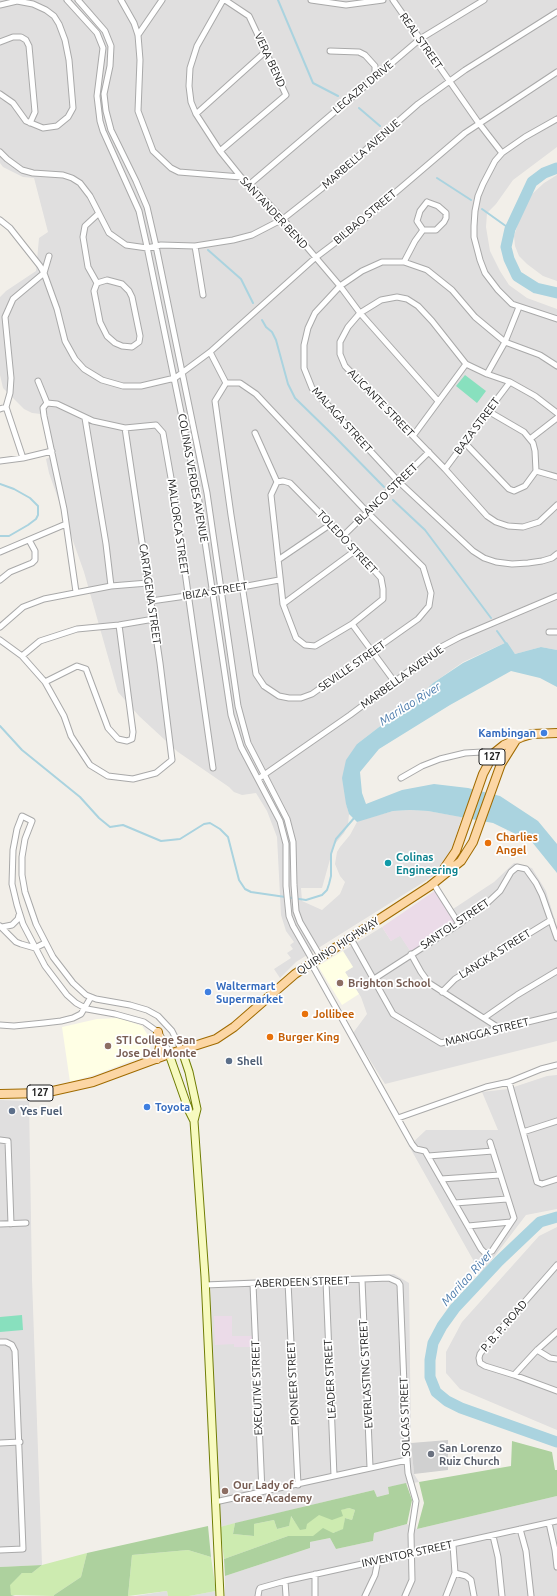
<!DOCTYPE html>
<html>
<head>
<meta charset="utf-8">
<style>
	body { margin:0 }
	canvas { display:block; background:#f2efe9 }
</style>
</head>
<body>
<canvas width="557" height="1596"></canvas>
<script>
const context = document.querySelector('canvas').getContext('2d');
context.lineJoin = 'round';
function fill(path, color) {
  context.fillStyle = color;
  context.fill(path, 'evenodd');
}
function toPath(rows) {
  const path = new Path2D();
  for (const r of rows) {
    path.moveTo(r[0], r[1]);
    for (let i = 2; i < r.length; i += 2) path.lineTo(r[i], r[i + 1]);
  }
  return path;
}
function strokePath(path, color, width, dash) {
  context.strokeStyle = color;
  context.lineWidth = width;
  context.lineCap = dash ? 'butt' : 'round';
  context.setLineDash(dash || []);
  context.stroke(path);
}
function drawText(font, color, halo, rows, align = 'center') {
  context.font = font + ' Ubuntu,sans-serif';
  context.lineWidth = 3.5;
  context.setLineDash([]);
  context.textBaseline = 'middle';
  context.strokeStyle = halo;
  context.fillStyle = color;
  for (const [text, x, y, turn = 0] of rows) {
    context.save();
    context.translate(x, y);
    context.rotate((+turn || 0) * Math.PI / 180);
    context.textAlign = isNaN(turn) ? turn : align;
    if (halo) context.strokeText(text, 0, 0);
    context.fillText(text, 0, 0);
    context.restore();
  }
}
const residential = toPath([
	[0,0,557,0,557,147,513,180,496,204,487,213,486,227,490,251,500,271,509,285,527,298,557,309,557,650,541,647,515,654,507,642,463,662,433,683,422,694,357,744,346,803,349,814,348,825,344,833,334,845,322,888,301,888,302,901,322,910,340,894,345,882,340,876,335,864,337,852,340,847,350,835,357,822,361,820,393,811,410,810,428,811,462,817,451,851,438,873,296,962,280,978,274,969,291,958,287,953,293,949,290,945,294,942,286,931,281,915,277,837,267,811,256,793,242,795,234,792,229,787,178,752,139,716,118,692,84,572,49,473,46,459,50,457,41,414,32,413,24,409,3,388,0,375,0,297,6,291,36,271,39,238,48,232,34,178,23,177,3,167,0,163],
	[557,175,557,281,543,276,527,264,519,256,515,246,514,236,519,221,530,196,544,183],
	[514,863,532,868,546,891,557,927,557,1041,385,1084,353,1033,367,1014,361,997,345,972,353,967,343,951,382,927,391,941,400,935,411,952,456,922,450,911,494,882],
	[557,1075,557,1209,526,1215,481,1274,409,1146,426,1130,498,1130,482,1092,508,1089,547,1076],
	[0,1100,29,1101,32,1279,42,1565,0,1567],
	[557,1227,557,1430,460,1389,446,1373,446,1352,462,1322,539,1236],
	[394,1274,409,1283,411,1443,414,1474,419,1482,388,1487,389,1494,377,1497,374,1490,220,1527,217,1499,210,1281],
	[557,1496,557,1596,225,1596,225,1576,310,1548,310,1542,330,1538,336,1549,373,1541,374,1533,407,1524,417,1529],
	[167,1591,168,1596,135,1596],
	[216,1591,216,1596,189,1596]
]);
const industrial = toPath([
	[436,890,456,922,411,952,400,936,391,941,382,927],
	[214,1316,232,1316,232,1336,253,1336,253,1347,234,1347,234,1344,215,1345]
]);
const education = toPath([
	[343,951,353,967,345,972,359,994,342,1005,318,966],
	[119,1018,142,1026,151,1040,150,1051,143,1056,100,1073,70,1082,62,1027,97,1019]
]);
const religious = toPath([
	[448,1440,448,1470,414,1474,411,1443]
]);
const grass = toPath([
	[349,1508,355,1510,352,1520,345,1518,344,1529,333,1533,313,1536,288,1536,224,1559,220,1527,235,1523,233,1534,254,1536,254,1524,274,1520,277,1529,289,1526,290,1515,300,1529,319,1514],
	[188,1550,211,1557,216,1591,189,1596,168,1596,167,1591,128,1596,132,1555],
	[87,1553,81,1577,54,1595,54,1596,11,1595,9,1585,22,1573,32,1573,42,1565]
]);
const forest = toPath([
	[512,1441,552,1452,555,1470,557,1470,557,1496,417,1529,424,1503,419,1482,511,1466],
	[406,1483,412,1500,407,1524,374,1533,373,1541,336,1549,330,1538,310,1542,310,1548,225,1576,224,1559,288,1536,313,1536,323,1528,333,1533,343,1529,345,1518,352,1520,355,1510,349,1508,341,1510,343,1516,332,1520,319,1515,307,1524,306,1529,300,1530,291,1516,289,1526,277,1529,274,1520,254,1524,254,1536,233,1534,235,1523,374,1490,377,1497,389,1494,388,1487],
	[208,1526,211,1557,188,1550,132,1555,128,1596,54,1596,54,1595,81,1577,87,1553],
	[42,1565,32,1573,22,1573,10,1585,11,1595,15,1596,0,1596,0,1567]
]);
const pitch = toPath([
	[465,375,486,391,477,403,456,386],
	[22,1315,23,1330,0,1332,0,1317]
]);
const water = toPath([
	[507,642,515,654,541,647,557,650,557,687,540,678,511,671,450,705,379,749,360,772,362,793,366,804,402,790,434,784,468,788,500,796,538,821,557,844,557,873,532,842,493,823,428,811,410,810,393,811,357,822,349,814,346,804,342,778,346,760,357,744,422,694,433,683,463,663]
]);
const stream = toPath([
	[278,0,313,83,338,96],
	[359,108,380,126],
	[437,178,471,200],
	[482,209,510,229],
	[208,250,241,279,253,303],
	[262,320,266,327,272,332,276,340,288,384,295,398,335,437,384,487],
	[0,484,14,489,30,498,38,506,38,515,36,519,28,525,9,536,0,536],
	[393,500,425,530,491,618],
	[497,631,507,645],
	[0,726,22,750,80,797,99,818,110,827,123,825,161,841,180,839,204,824,210,823,220,829,228,837,239,880,245,889,251,892,306,900,322,895,327,890,329,884,331,876,331,854,336,839,355,817]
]);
const river = toPath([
	[557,168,544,173,532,182,510,229,506,247,509,259,517,276,536,288,557,293],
	[557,1217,540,1222,499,1261,455,1308,442,1326,433,1343,430,1360,430,1377,436,1392,447,1401,461,1408,557,1442]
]);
const street = toPath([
	[67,0,97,33,103,48,97,96,100,121,103,131,139,211,146,242,198,495,231,715,241,747,280,821,286,844,286,886,289,916,293,926,313,961],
	[78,0,105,31,111,46,110,66,104,94,106,111,111,130,136,181,147,207,156,246,207,493,238,706,248,743,287,819,293,842,294,885,296,911,300,922,320,956],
	[121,0,134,23,138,35,140,60,138,111,153,151,171,168,179,172,241,177],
	[223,0,197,46,190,68,189,86,191,102,196,114,220,151,241,177,250,184,283,219,340,286,360,313,438,401],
	[311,0,346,5,383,0],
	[393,0,478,122,502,153],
	[0,5,17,1,33,4,46,10,54,16,59,24,65,40,69,60,73,108,68,117,57,126,43,128,26,121,13,103,0,94],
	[138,35,162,0],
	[0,42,13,37,21,37,26,40,29,46,35,112,30,123],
	[330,51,359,52,365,55,375,66,375,75],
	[196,114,265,52],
	[557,119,525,137,502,153,495,161,483,184,478,196,475,211,474,226,474,237,480,260,485,273,498,290,512,304,557,319],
	[220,151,286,95,249,16,225,0],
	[0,152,7,159,22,170,33,173,63,175,72,178,80,183,90,196,109,233,126,245,147,248,161,245,195,246,233,240,252,235,283,219,321,189,418,104,465,70,557,12],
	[250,184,420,39,484,0],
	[427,202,438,206,446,213,446,218,444,222,436,230,423,230,417,221,420,211,427,202],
	[0,220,10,228,40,266,44,273,13,299,5,317,11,378,10,393,6,407,0,409],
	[195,246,203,295],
	[49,256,44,273,57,309,65,341,75,359,84,369,102,380,123,386,141,386,175,378,210,352,315,258,348,233,465,133,557,72],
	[404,262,415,241,423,230],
	[107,280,122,284,129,291,132,297,140,336,139,342,132,347,122,346,115,343,107,336,100,322,94,291,97,283,107,280],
	[97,283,88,267,83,237,85,226,98,214],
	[210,352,226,383],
	[557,366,540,355,505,342,475,317,452,290,427,270,404,262,382,262,362,271,340,286,315,313,308,328,304,345,304,368,312,388,399,482,473,551,484,558,496,562,512,564,528,563,542,561,552,558,557,554],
	[487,374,505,342,519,307],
	[38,381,47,403,57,404,93,421,125,428,156,425,163,433,174,495,213,768],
	[226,383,240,383,256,394,367,512,423,567,431,593,429,606,418,619,312,694,301,698,289,698,279,696,264,686,256,674,231,515,215,401,226,383],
	[47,403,43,408,44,416,64,509,76,592],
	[6,407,23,458],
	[557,413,535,396,510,382,487,374,466,364,432,321,418,306,407,299,397,297,381,300,360,313,348,327,340,342,340,354,345,366,445,469,487,516,496,522,508,526,523,527,539,522,557,505],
	[85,418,106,544,111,586],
	[255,433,277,482],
	[413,436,466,364],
	[530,439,557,418],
	[464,442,509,489,514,491,525,486,536,471,535,451,533,443,524,432,488,411],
	[0,461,23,458,52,451],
	[445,469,488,411,510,382],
	[536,471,557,477],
	[283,481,290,483,356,550,381,578,383,589,383,599,352,624,315,646,305,645,296,638,283,604,271,495,277,482,283,481],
	[343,536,429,452],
	[0,552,66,524],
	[278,560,331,524],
	[0,580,10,572,32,563,35,560,35,551,29,540],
	[151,601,221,591,279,580],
	[283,604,356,550],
	[352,624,394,681],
	[0,627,23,607,44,599,111,586,148,583],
	[549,632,557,632],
	[0,640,22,656,45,682,64,716,71,736,90,765,108,776,133,779,156,773,172,760,160,663,125,428],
	[22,656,40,641,77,629,119,625,154,619],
	[45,682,77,666,86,669,108,728,118,739,127,741,132,739,133,732,119,625],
	[401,778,422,766,440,759,465,753,482,752,504,756],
	[258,779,350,715,441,647,460,637,557,596],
	[433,883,459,924],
	[0,926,16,942,21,944,35,948,45,943],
	[2,927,12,925,18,919,19,915],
	[350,937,393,1014,441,1043,557,1015],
	[411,954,421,972,429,983,499,1028],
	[311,963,412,1144,416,1149,425,1151,481,1249,485,1253,492,1251,514,1218,490,1142],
	[374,979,459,924,484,906,500,891,511,872,517,867,526,869,536,883,542,895,557,938],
	[442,992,455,979,551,920],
	[484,1018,517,995,557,971],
	[0,1025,14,1026,44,1023,61,1021,73,1018,81,1014,91,997],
	[169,1054,164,1041,158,1032,144,1022,115,1014,87,1009,76,1003,67,995,45,966,23,924,17,905,12,884,13,850,17,829,22,816,32,821,25,839,22,857,22,875,25,892,36,924,53,957,73,983,86,995,96,999,130,1005,147,1010,158,1016,172,1031,182,1051],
	[509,1082,537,1182,542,1184,557,1179],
	[398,1118,486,1087,509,1082,541,1069,557,1065],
	[523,1132,557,1121],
	[0,1140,8,1141,11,1224],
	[428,1156,493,1151],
	[441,1179,500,1175],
	[455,1203,507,1199],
	[0,1224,26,1223],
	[468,1226,511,1222],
	[557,1265,485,1347,480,1354,479,1358,480,1363,485,1366,514,1375,557,1391],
	[362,1280,370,1467],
	[326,1281,334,1476],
	[288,1282,298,1485],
	[253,1284,262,1492],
	[205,1285,389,1278,398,1282,400,1285,407,1460,408,1473,416,1501,411,1534,412,1580,405,1596],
	[0,1342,6,1342,12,1345,15,1351,23,1549,0,1550],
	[537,1350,550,1358,557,1359],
	[514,1375,537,1350,557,1332],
	[0,1443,20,1442],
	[215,1502,407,1460],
	[549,1523,555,1550,557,1567],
	[520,1529,526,1551,531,1596],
	[493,1536,498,1557,502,1596],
	[455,1573,466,1576,471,1580,474,1596],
	[315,1574,315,1596],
	[285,1581,286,1596],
	[258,1596,259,1590,260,1588,285,1581,557,1521],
	[365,1596,375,1575,378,1560],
	[446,1596,455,1573,453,1545]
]);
const secondary = toPath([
	[182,1051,189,1072,197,1109,194,1121,205,1277,220,1596],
	[169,1054,189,1111,194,1121]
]);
const primary = toPath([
	[441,873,456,851,483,774,494,753,504,745,522,737,532,734,557,733],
	[157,1059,160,1047,158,1032],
	[0,1094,44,1093,93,1082,169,1054,216,1039,234,1027,295,974,430,886,461,861,473,842,501,764,516,740]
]);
const markers = [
	[544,733,4,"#3f7fe0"],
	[488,843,4,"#e8710a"],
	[388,863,4,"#0f9aa8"],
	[340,983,4,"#8d6e63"],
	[208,992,4,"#3f7fe0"],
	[305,1014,4,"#e8710a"],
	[270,1037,4,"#e8710a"],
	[108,1046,4,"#8d6e63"],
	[229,1061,4,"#5c6f8a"],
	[147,1107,4,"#3f7fe0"],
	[12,1111,4,"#5c6f8a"],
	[431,1454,4,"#6b7280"],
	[225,1491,4,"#8d6e63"]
];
const shields = [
	[492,757,26],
	[40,1093,26]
];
const shieldNames = [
	["127",492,757],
	["127",40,1093]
];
const streetNames = [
	["REAL STREET",421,41,55],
	["VERA BEND",270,60,65],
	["LEGAZPI DRIVE",363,87,-40],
	["MARBELLA AVENUE",361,154,-41],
	["SANTANDER BEND",274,213,47],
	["BILBAO STREET",365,217,-40],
	["ALICANTE STREET",381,403,46],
	["MALAGA STREET",342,420,48],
	["BAZA STREET",477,426,-53],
	["COLINAS VERDES AVENUE",193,478,80],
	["BLANCO STREET",386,494,-44],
	["MALLORCA STREET",178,527,82],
	["TOLEDO STREET",347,542,47],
	["IBIZA STREET",215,591,-9],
	["CARTAGENA STREET",150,594,82],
	["SEVILLE STREET",352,666,-35],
	["MARBELLA AVENUE",402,677,-36],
	["SANTOL STREET",455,924,-34],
	["QUIRINO HIGHWAY",338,946,-33],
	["LANGKA STREET",495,954,-32],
	["MANGGA STREET",487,1032,-14],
	["ABERDEEN STREET",302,1282,-2],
	["P. B. P. ROAD",504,1326,-49],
	["EVERLASTING STREET",366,1374,-93],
	["LEADER STREET",330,1379,-93],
	["PIONEER STREET",293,1383,-93],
	["EXECUTIVE STREET",257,1388,-92],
	["SOLCAS STREET",405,1417,-92],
	["INVENTOR STREET",407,1554,-12]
];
const shopNames = [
	["Kambingan",536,733,"right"],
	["Waltermart",216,986],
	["Supermarket",216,999],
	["Toyota",155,1107]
];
const foodNames = [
	["Charlies",496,837],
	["Angel",496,850],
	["Jollibee",313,1014],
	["Burger King",278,1037]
];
const cultureNames = [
	["Colinas",396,857],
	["Engineering",396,870]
];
const educationNames = [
	["Brighton School",348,983],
	["STI College San",116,1040],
	["Jose Del Monte",116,1053],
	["Our Lady of",233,1485],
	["Grace Academy",233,1498]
];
const serviceNames = [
	["Shell",237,1061],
	["Yes Fuel",20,1111]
];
const worshipNames = [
	["San Lorenzo",439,1448],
	["Ruiz Church",439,1461]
];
const waterNames = [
	["Marilao River",410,704,-32],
	["Marilao River",467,1278,-48]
];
fill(residential, '#e0dfdf');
fill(industrial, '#ebdbe8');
fill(education, '#ffffe5');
fill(religious, '#d0d0d0');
fill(grass, '#cdebb0');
fill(forest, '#add19e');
fill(pitch, '#88e0be');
fill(water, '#aad3df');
strokePath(stream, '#aad3df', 2);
strokePath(river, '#aad3df', 11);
strokePath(street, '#a9a9a9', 7);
strokePath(secondary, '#707d05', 9);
strokePath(primary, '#a06b00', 10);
strokePath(street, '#fff', 5);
strokePath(secondary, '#f7fabf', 7);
strokePath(primary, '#fcd6a4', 8);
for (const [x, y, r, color] of markers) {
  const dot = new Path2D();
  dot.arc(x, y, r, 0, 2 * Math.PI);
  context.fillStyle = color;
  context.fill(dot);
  strokePath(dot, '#fff', 1.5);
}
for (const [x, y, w] of shields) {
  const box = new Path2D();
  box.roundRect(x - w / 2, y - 8, w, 16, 3);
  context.fillStyle = '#fff';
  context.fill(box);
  strokePath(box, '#222', 1);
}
drawText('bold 10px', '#222', null, shieldNames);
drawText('11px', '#222', '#fff', streetNames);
drawText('bold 11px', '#366cbe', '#fff', shopNames, 'left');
drawText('bold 11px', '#c56008', '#fff', foodNames, 'left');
drawText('bold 11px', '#0d838f', '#fff', cultureNames, 'left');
drawText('bold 11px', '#785e54', '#fff', educationNames, 'left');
drawText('bold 11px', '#4e5e75', '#fff', serviceNames, 'left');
drawText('bold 11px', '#5b616d', '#fff', worshipNames, 'left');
drawText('italic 12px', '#4a7aab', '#fff', waterNames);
</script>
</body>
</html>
